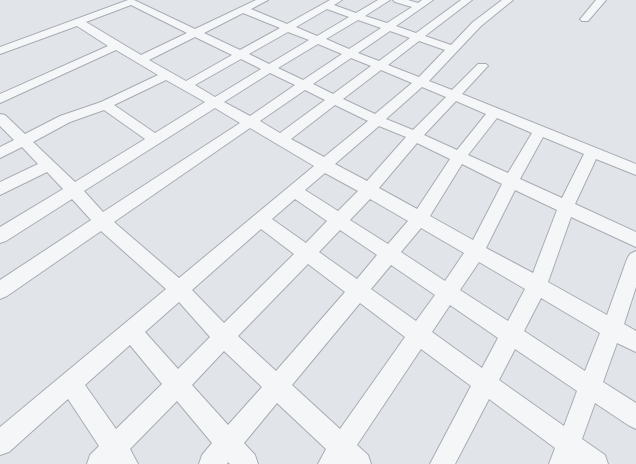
<!DOCTYPE html>
<html>
<head>
<meta charset="utf-8">
<style>
	body { margin:0 }
	canvas { display:block; background:#e1e5e9 }
</style>
</head>
<body>
<canvas width="636" height="464"></canvas>
<script>
const context = document.querySelector('canvas').getContext('2d');
context.lineJoin = 'round';
function toPath(rows) {
  const path = new Path2D();
  for (const r of rows) {
    path.moveTo(r[0], r[1]);
    for (let i = 2; i < r.length; i += 2) path.lineTo(r[i], r[i + 1]);
  }
  return path;
}
function strokePath(path, color, width, dash) {
  context.strokeStyle = color;
  context.lineWidth = width;
  context.lineCap = dash ? 'butt' : 'round';
  context.setLineDash(dash || []);
  context.stroke(path);
}
function fill(path, color) {
  context.fillStyle = color;
  context.fill(path, 'evenodd');
}
const minor = toPath([
	[128,0,134,0,195,29,256,0,268,0,251,9,287,24,330,0,342,0,334,5,356,13,378,0,390,0,365,16,387,23,412,7,395,2,393,0,408,0,418,3,422,0,433,0,396,26,416,33,461,0,472,0,425,36,451,45,473,22,502,0,513,0,481,26,429,81,452,90,478,64,486,64,488,66,486,68,462,94,636,164,636,175,596,159,575,204,636,232,636,247,571,217,548,282,607,315,627,259,630,254,636,251,636,287,624,324,636,331,636,352,617,343,603,382,636,403,636,429,628,425,595,403,582,439,605,455,608,464,549,464,555,448,489,399,455,464,430,464,471,386,421,349,357,445,368,455,371,464,318,464,326,449,277,403,244,443,255,455,258,464,230,464,228,462,227,464,199,464,202,455,212,443,177,401,130,449,138,464,87,464,90,455,99,446,68,399,9,452,0,455,0,427,166,289,101,231,7,296,0,299,0,280,91,220,72,199,6,241,0,243,0,227,63,189,47,172,0,195,0,182,38,164,22,147,0,158,0,147,14,140,0,126,0,114,5,115,25,134,60,116,101,102,158,75,116,50,0,103,0,94,108,46,77,26,0,54,0,47,128,0],
	[131,5,187,33,141,55,86,22,131,5],
	[327,9,349,17,317,36,296,27,327,9],
	[243,13,280,28,240,50,204,33,243,13],
	[358,20,381,28,349,49,326,39,358,20],
	[390,31,410,38,379,61,358,53,390,31],
	[288,32,309,40,269,64,249,54,288,32],
	[195,37,232,55,186,81,149,60,195,37],
	[419,41,445,50,419,77,388,65,419,41],
	[318,44,342,54,303,80,278,68,318,44],
	[351,58,371,66,333,94,313,84,351,58],
	[241,59,261,69,215,97,195,85,241,59],
	[381,70,412,83,375,114,343,99,381,70],
	[270,73,295,85,250,116,224,102,270,73],
	[166,80,205,102,155,133,114,105,166,80],
	[422,87,446,97,413,130,386,119,422,87],
	[305,90,325,100,280,133,260,121,305,90],
	[456,101,486,114,457,150,424,135,456,101],
	[335,105,368,121,324,157,291,139,335,105],
	[215,108,240,123,103,212,84,191,215,108],
	[104,110,145,139,75,182,33,142,70,122,104,110],
	[497,118,532,133,508,173,468,155,497,118],
	[379,126,406,137,367,181,335,164,379,126],
	[250,128,314,166,179,278,114,222,250,128],
	[543,137,584,154,562,198,520,179,543,137],
	[417,143,450,159,417,209,379,188,417,143],
	[462,164,502,184,473,240,430,216,462,164],
	[325,173,358,191,338,211,305,190,325,173],
	[515,190,557,210,533,273,486,248,515,190],
	[295,199,327,221,306,243,272,219,295,199],
	[370,199,408,221,388,244,350,220,370,199],
	[421,228,464,253,445,281,401,252,421,228],
	[261,229,294,254,224,323,192,290,261,229],
	[340,230,377,255,357,279,319,252,340,230],
	[479,262,525,289,508,321,460,290,479,262],
	[308,264,345,292,276,371,238,336,308,264],
	[391,265,435,295,416,321,371,289,391,265],
	[541,298,600,333,585,371,524,331,541,298],
	[179,302,210,337,178,369,145,332,179,302],
	[360,303,405,337,340,429,292,385,360,303],
	[450,305,498,338,482,368,432,332,450,305],
	[130,345,162,384,116,429,85,385,130,345],
	[515,349,577,391,564,426,499,380,515,349],
	[224,351,262,387,228,425,192,385,224,351],
	[596,0,606,0,588,21,582,21,580,19,582,17,596,0]
]);
strokePath(minor, '#a7acb3', 2);
fill(minor, '#f4f6f8');
</script>
</body>
</html>
